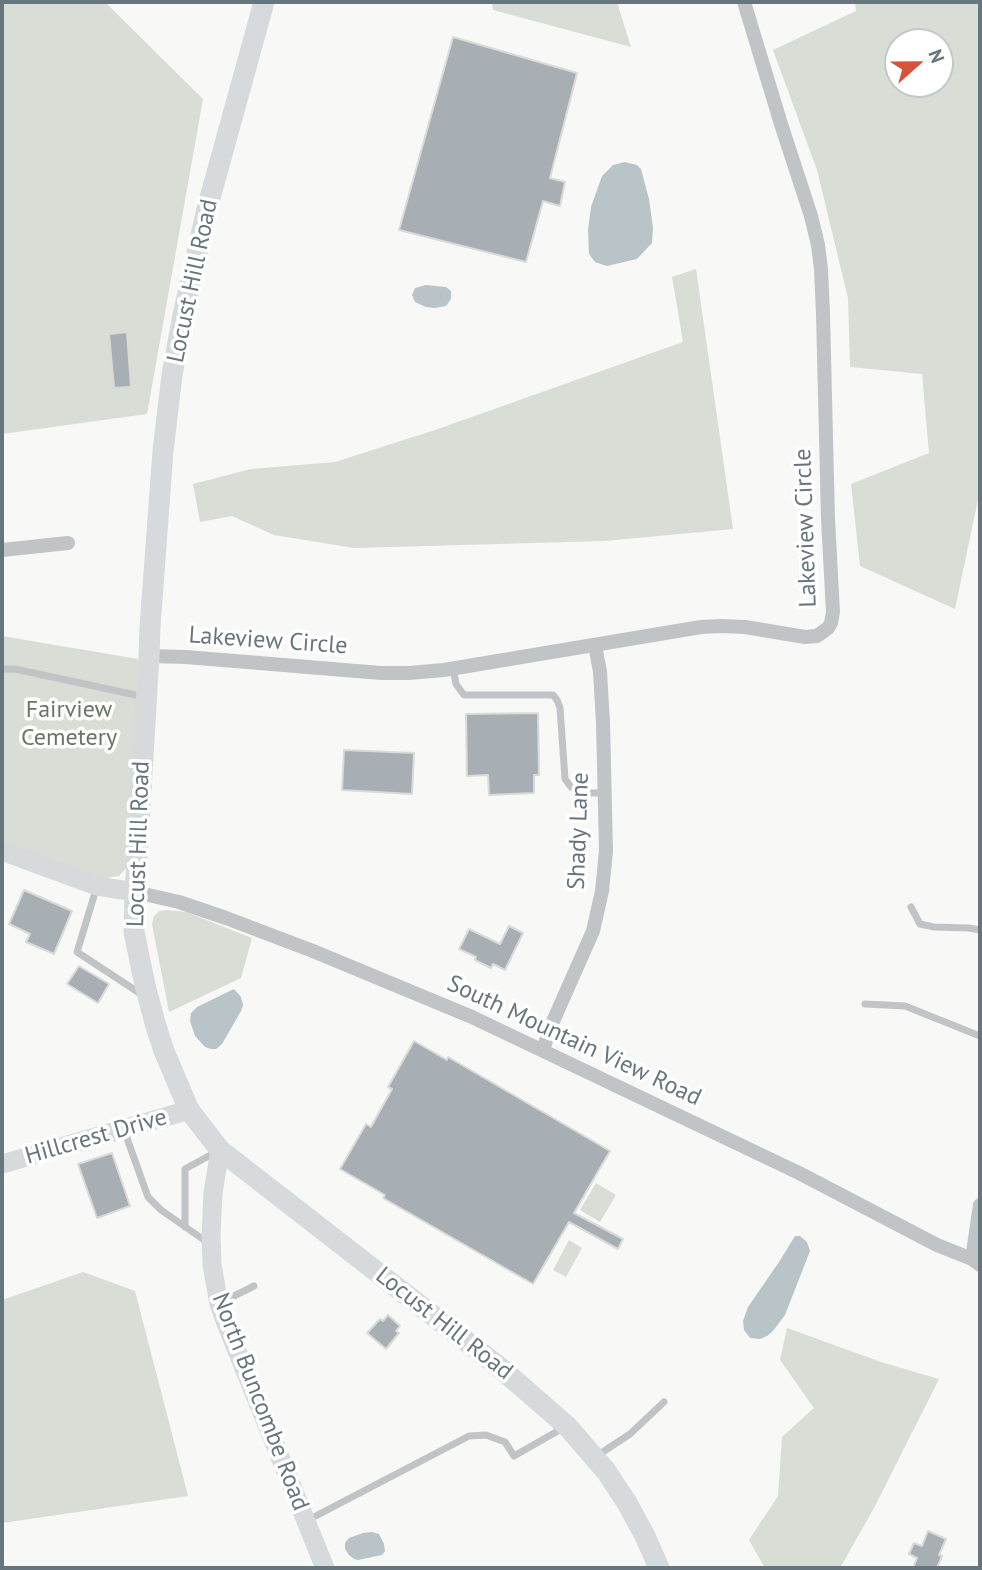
<!DOCTYPE html>
<html>
<head>
<meta charset="utf-8">
<style>
	body { margin:0 }
	#map { position:relative; width:982px; height:1570px; overflow:hidden; background:#f8f8f6; font-family:"PT Sans",sans-serif }
	canvas { display:block }
	.frame { position:absolute; inset:0; border:4px solid #66757e; pointer-events:none }
	.north { position:absolute; left:884px; top:28px; width:70px; height:70px; box-sizing:border-box; background:#fff; border:2px solid #c2c8cb; border-radius:50%; rotate:69deg; font-size:19px; font-weight:700; line-height:28px; text-align:center; color:#66757e }
	.north::after { content:''; display:block; margin:auto; width:24px; height:32px; background:#d4533a; clip-path:polygon(50% 0,100% 100%,50% 72%,0 100%) }
</style>
</head>
<body>
<div id="map">
<canvas width="982" height="1570"></canvas>
<div class="frame"></div>
<div class="north">N</div>
</div>
<script>
const context = document.querySelector('canvas').getContext('2d');
context.lineJoin = 'round';
function fill(path, color) {
  context.fillStyle = color;
  context.fill(path, 'evenodd');
}
function toPath(rows) {
  const path = new Path2D();
  for (const r of rows) {
    path.moveTo(r[0], r[1]);
    for (let i = 2; i < r.length; i += 2) path.lineTo(r[i], r[i + 1]);
  }
  return path;
}
function strokePath(path, color, width, dash) {
  context.strokeStyle = color;
  context.lineWidth = width;
  context.lineCap = dash ? 'butt' : 'round';
  context.setLineDash(dash || []);
  context.stroke(path);
}
function drawText(font, color, halo, rows, align = 'center') {
  context.font = font + ' "PT Sans",sans-serif';
  context.lineWidth = 7;
  context.setLineDash([]);
  context.textBaseline = 'middle';
  context.strokeStyle = halo;
  context.fillStyle = color;
  for (const [text, x, y, turn = 0] of rows) {
    context.save();
    context.translate(x, y);
    context.rotate((+turn || 0) * Math.PI / 180);
    context.textAlign = isNaN(turn) ? turn : align;
    if (halo) context.strokeText(text, 0, 0);
    context.fillText(text, 0, 0);
    context.restore();
  }
}
const green = toPath([
	[2,2,105,2,203,99,147,414,2,434],
	[492,2,617,2,631,47,493,10],
	[855,2,980,2,980,490,955,609,860,566,851,484,929,453,922,374,850,367,848,298,817,170,773,50,856,11],
	[898,42,940,42,940,84,898,84],
	[696,269,733,529,605,541,354,548,274,535,232,516,200,522,193,484,251,469,335,462,435,430,683,342,672,277],
	[2,636,138,659,138,688,129,865,119,876,101,879,2,843],
	[168,910,186,912,252,938,241,978,169,1012,152,924,154,916,159,911],
	[596,1183,616,1195,600,1222,580,1210],
	[569,1240,582,1248,566,1277,553,1270],
	[83,1272,135,1291,188,1496,2,1523,2,1300],
	[787,1328,881,1362,939,1379,874,1508,840,1568,765,1568,749,1540,778,1496,782,1437,814,1408,780,1360]
]);
const water = toPath([
	[625,162,637,165,641,169,649,199,653,228,652,243,637,259,607,266,595,262,589,254,588,230,591,207,602,176,613,165],
	[426,285,446,287,451,291,451,299,446,306,435,308,426,307,415,302,412,295,415,288],
	[234,989,241,997,243,1005,241,1011,222,1044,216,1049,211,1049,205,1047,195,1036,190,1021,191,1013,197,1007],
	[795,1236,800,1236,807,1242,810,1251,785,1315,773,1331,767,1336,760,1339,750,1338,744,1330,743,1321,748,1307,779,1262],
	[372,1532,379,1534,384,1544,385,1551,382,1555,358,1560,354,1559,349,1555,345,1549,345,1543,349,1538,363,1533]
]);
const building = toPath([
	[453,37,577,73,550,178,565,182,560,206,543,201,526,262,399,230,453,37],
	[127,332,131,387,114,388,109,334,127,332],
	[538,713,539,775,534,775,534,793,489,795,488,775,467,776,466,714,538,713],
	[344,750,414,753,412,794,342,790,344,750],
	[24,890,72,911,54,954,26,942,30,934,9,924,24,890],
	[509,926,523,933,505,970,493,964,491,968,475,960,476,957,459,949,469,929,500,944,509,926],
	[79,966,109,984,98,1003,67,984,79,966],
	[414,1041,447,1060,448,1057,610,1151,574,1213,623,1239,618,1249,569,1222,533,1284,383,1198,385,1195,340,1169,366,1124,371,1127,392,1089,388,1087,414,1041],
	[112,1153,130,1206,97,1218,78,1164,112,1153],
	[388,1315,400,1326,396,1331,399,1333,386,1349,367,1333,380,1319,383,1321,388,1315],
	[928,1531,946,1539,939,1555,942,1556,937,1568,913,1568,917,1558,909,1554,914,1543,922,1546,928,1531]
]);
const lane = toPath([
	[2,669,15,669,145,697],
	[453,669,456,684,464,695,553,695,557,700,560,708,565,779,571,787,581,793,605,793],
	[97,886,77,952,141,994],
	[911,907,920,924,934,927,969,928,980,930],
	[865,1004,905,1006,980,1036],
	[124,1130,148,1197,161,1210,207,1242],
	[185,1227,185,1169,216,1152],
	[220,1303,254,1286],
	[595,1457,630,1434,664,1402],
	[308,1520,469,1436,486,1435,505,1442,514,1456,563,1428]
]);
const street = toPath([
	[2,550,68,543],
	[149,656,186,657,381,673,409,673,444,670,701,627,720,626,745,627,805,637,817,636,828,628,831,623,833,612,828,519,823,314,821,269,818,245,811,216,781,124,744,2],
	[135,892,179,902,226,918,313,951,472,1017,799,1173,937,1245,972,1259,980,1265],
	[543,1050,551,1026,593,931,602,891,606,851,603,722,600,672,595,645],
	[972,1259,980,1205]
]);
const secondary = toPath([
	[2,851,97,886,135,892],
	[220,1150,213,1193,211,1235,212,1265,219,1304,227,1326,325,1568],
	[2,1164,189,1110]
]);
const primary = toPath([
	[264,2,207,209,183,315,172,375,163,451,150,627,149,656,135,892,134,932,145,985,155,1023,164,1051,189,1110,220,1150,498,1366,567,1426,606,1471,627,1503,645,1536,659,1568]
]);
const streetNames = [
	["Locust Hill Road",193,281,-78],
	["Lakeview Circle",806,528,-92],
	["Lakeview Circle",268,641,4],
	["Shady Lane",579,831,-88],
	["Locust Hill Road",139,844,-88],
	["South Mountain View Road",574,1041,25],
	["Hillcrest Drive",96,1137,-16],
	["Locust Hill Road",444,1324,38],
	["North Buncombe Road",260,1402,69]
];
const parkNames = [
	["Fairview",69,710],
	["Cemetery",69,738]
];
fill(green, '#d8ddd5');
fill(water, '#b8c4c7');
fill(building, '#a8afb4');
strokePath(building, '#dadad8', 2);
strokePath(lane, '#c0c4c7', 7);
strokePath(street, '#c0c4c7', 14);
strokePath(secondary, '#d6dadd', 19);
strokePath(primary, '#d6dadd', 21);
drawText('24px', '#66757e', '#fff', streetNames);
drawText('24px', '#687764', '#fff', parkNames);
</script>
</body>
</html>
